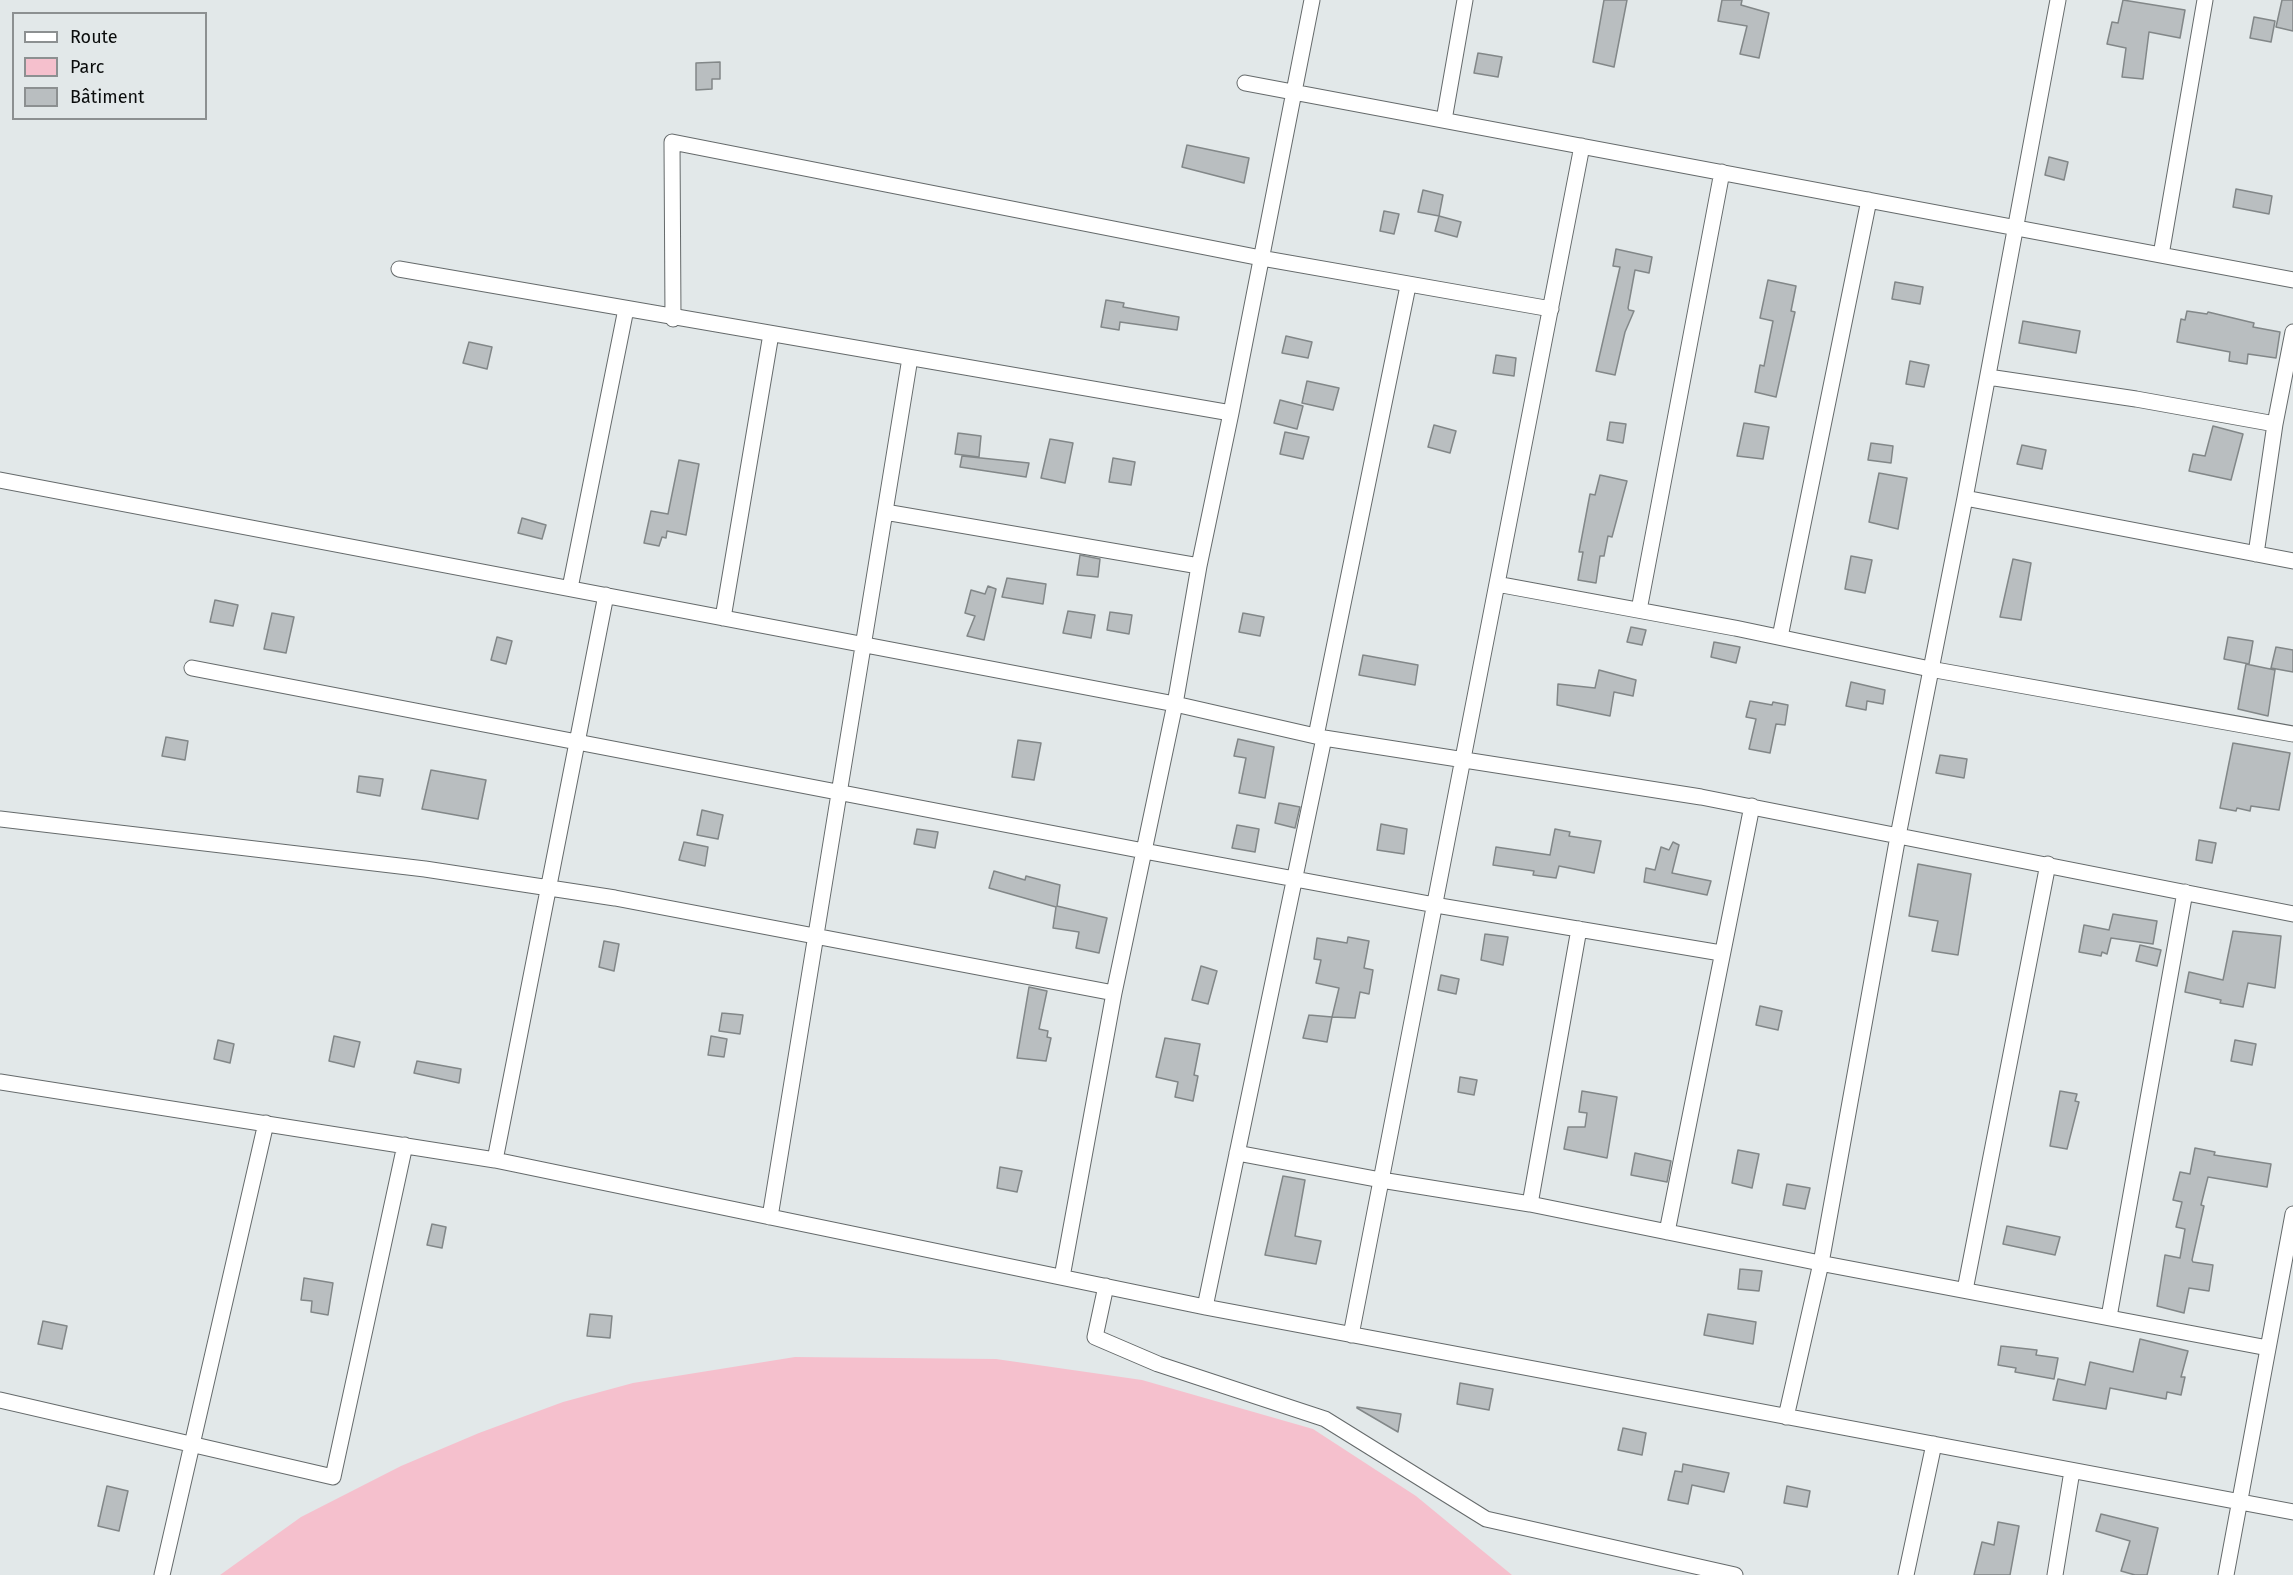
<!DOCTYPE html>
<html>
<head>
<meta charset="utf-8">
<style>
	body { margin:0 }
	#map { position:relative; width:2293px; height:1575px; overflow:hidden; background:#e2e8e9; font-family:"Fira Sans",sans-serif }
	canvas { display:block }
	.legend { position:absolute; left:12px; top:12px; width:195px; height:108px; box-sizing:border-box; background:#e2e8e9; border:2px solid #8c9091; margin:0; padding:8px 10px; list-style:none; font-size:18px; color:#0a0c0c }
	.legend li { display:flex; align-items:center; gap:12px; height:30px }
	.legend b { width:30px; border:2px solid #8c9091 }
</style>
</head>
<body>
<div id="map">
<canvas width="2293" height="1575"></canvas>
<ul class="legend">
<li><b style="height:8px;background:#fff"></b>Route</li>
<li><b style="height:16px;background:#f5c0cd"></b>Parc</li>
<li><b style="height:16px;background:#b9bec0"></b>Bâtiment</li>
</ul>
</div>
<script>
const context = document.querySelector('canvas').getContext('2d');
context.lineJoin = 'round';
function fill(path, color) {
  context.fillStyle = color;
  context.fill(path, 'evenodd');
}
function toPath(rows) {
  const path = new Path2D();
  for (const r of rows) {
    path.moveTo(r[0], r[1]);
    for (let i = 2; i < r.length; i += 2) path.lineTo(r[i], r[i + 1]);
  }
  return path;
}
function strokePath(path, color, width, dash) {
  context.strokeStyle = color;
  context.lineWidth = width;
  context.lineCap = dash ? 'butt' : 'round';
  context.setLineDash(dash || []);
  context.stroke(path);
}
const green = toPath([
	[795,1357,996,1359,1142,1380,1313,1429,1416,1496,1512,1575,220,1575,301,1517,401,1466,479,1433,563,1402,633,1383]
]);
const building = toPath([
	[1604,0,1627,0,1614,67,1593,62,1604,0],
	[1722,0,1742,0,1741,5,1769,13,1759,58,1740,54,1747,26,1718,21,1722,0],
	[2123,0,2185,10,2180,38,2149,32,2143,79,2122,77,2126,48,2107,44,2112,22,2118,23,2123,0],
	[2282,0,2293,0,2293,31,2276,27,2282,0],
	[2254,17,2275,21,2271,42,2250,38,2254,17],
	[1478,53,1502,57,1498,77,1474,73,1478,53],
	[720,62,720,79,712,79,712,89,696,90,696,63,720,62],
	[1187,145,1249,158,1244,183,1182,167,1187,145],
	[2049,157,2068,162,2064,180,2045,175,2049,157],
	[2236,189,2272,196,2269,214,2233,207,2236,189],
	[1423,190,1443,195,1439,216,1418,212,1423,190],
	[1384,211,1399,214,1394,234,1380,231,1384,211],
	[1439,216,1461,222,1457,237,1435,231,1439,216],
	[1616,249,1652,257,1649,273,1635,270,1628,308,1629,310,1634,311,1625,332,1615,375,1596,371,1620,267,1613,266,1616,249],
	[1768,280,1796,286,1791,311,1795,312,1776,397,1755,392,1760,365,1764,366,1773,321,1760,318,1768,280],
	[1895,282,1923,287,1920,304,1892,299,1895,282],
	[1106,300,1124,303,1123,307,1179,317,1177,330,1120,322,1119,330,1101,327,1106,300],
	[2187,311,2207,314,2208,312,2254,323,2253,327,2280,332,2276,358,2248,354,2247,364,2229,361,2230,352,2177,342,2181,319,2185,320,2187,311],
	[2023,321,2080,331,2076,353,2019,343,2023,321],
	[1286,336,1312,342,1308,358,1282,353,1286,336],
	[469,342,492,347,487,369,463,363,469,342],
	[1496,355,1516,358,1514,376,1493,373,1496,355],
	[1910,361,1929,365,1924,387,1906,384,1910,361],
	[1307,381,1339,388,1333,410,1302,403,1307,381],
	[1280,400,1303,406,1297,429,1274,423,1280,400],
	[1610,422,1626,424,1623,443,1607,440,1610,422],
	[1744,423,1769,427,1763,459,1737,456,1744,423],
	[1434,425,1456,431,1450,453,1428,447,1434,425],
	[2213,426,2243,434,2231,480,2189,471,2193,454,2205,456,2213,426],
	[1285,432,1309,437,1303,459,1280,454,1285,432],
	[958,433,981,436,979,457,955,454,958,433],
	[1050,439,1073,443,1065,483,1041,478,1050,439],
	[1871,443,1893,446,1891,463,1868,460,1871,443],
	[2022,445,2046,450,2042,469,2017,464,2022,445],
	[962,456,1029,463,1026,477,960,467,962,456],
	[1113,458,1135,462,1131,485,1109,482,1113,458],
	[679,460,699,464,686,535,667,531,666,538,662,537,659,546,644,543,651,511,668,514,679,460],
	[1879,473,1907,478,1898,529,1869,522,1879,473],
	[1600,475,1627,481,1612,537,1608,536,1604,556,1600,556,1596,583,1578,580,1583,552,1579,552,1590,494,1595,495,1600,475],
	[522,518,546,525,542,539,518,533,522,518],
	[1080,555,1100,559,1098,577,1077,575,1080,555],
	[1851,556,1872,560,1865,593,1845,589,1851,556],
	[2013,559,2031,563,2021,620,2000,617,2013,559],
	[1007,578,1046,584,1043,604,1002,597,1007,578],
	[988,586,996,589,984,640,967,636,975,616,965,613,971,590,985,594,988,586],
	[215,600,238,605,233,626,210,622,215,600],
	[1068,611,1095,615,1091,638,1063,633,1068,611],
	[1110,612,1132,615,1129,634,1107,630,1110,612],
	[272,613,294,617,286,653,264,649,272,613],
	[1243,613,1264,617,1260,636,1239,632,1243,613],
	[1631,627,1646,630,1642,645,1627,642,1631,627],
	[497,637,512,641,506,664,491,660,497,637],
	[2228,637,2253,641,2249,664,2224,659,2228,637],
	[1714,642,1740,647,1736,663,1711,657,1714,642],
	[2276,647,2293,650,2293,672,2271,668,2276,647],
	[1363,655,1418,665,1415,685,1359,675,1363,655],
	[2246,664,2275,670,2268,716,2238,709,2246,664],
	[1599,670,1636,680,1633,696,1614,692,1610,716,1557,705,1558,684,1595,688,1599,670],
	[1851,682,1885,690,1883,704,1867,701,1866,710,1846,706,1851,682],
	[1750,701,1772,705,1773,702,1788,705,1785,725,1776,724,1770,753,1749,749,1756,719,1746,717,1750,701],
	[166,737,188,741,185,760,162,756,166,737],
	[1238,739,1274,747,1265,798,1239,793,1246,758,1234,756,1238,739],
	[1018,740,1041,743,1034,780,1012,777,1018,740],
	[2233,743,2290,753,2279,810,2251,806,2250,811,2237,808,2236,811,2220,808,2233,743],
	[1940,755,1967,759,1964,778,1936,773,1940,755],
	[431,770,486,780,478,819,422,809,431,770],
	[359,776,383,779,380,796,357,792,359,776],
	[1279,803,1300,807,1295,828,1275,823,1279,803],
	[702,810,723,815,718,839,697,835,702,810],
	[1381,824,1407,829,1404,854,1377,850,1381,824],
	[1237,825,1259,829,1255,852,1232,848,1237,825],
	[917,829,938,832,935,848,914,844,917,829],
	[1555,829,1570,832,1569,836,1601,841,1594,873,1559,866,1556,878,1533,875,1534,871,1493,865,1496,847,1550,855,1555,829],
	[2199,840,2216,843,2212,863,2196,860,2199,840],
	[684,842,708,847,705,866,679,860,684,842],
	[1673,842,1679,845,1672,873,1711,881,1707,895,1644,882,1646,868,1655,870,1661,847,1669,850,1673,842],
	[1918,864,1971,874,1958,955,1932,951,1938,921,1909,916,1918,864],
	[994,871,1025,880,1026,876,1060,885,1057,906,1107,918,1099,953,1076,948,1079,932,1053,928,1056,907,989,888,994,871],
	[2113,914,2157,921,2153,944,2111,938,2107,954,2102,952,2101,956,2079,952,2084,925,2109,930,2113,914],
	[2233,931,2281,936,2275,988,2248,983,2243,1007,2220,1003,2221,1000,2185,992,2189,972,2223,980,2233,931],
	[1485,934,1508,937,1503,965,1481,960,1485,934],
	[1348,937,1369,941,1364,968,1373,970,1369,994,1360,992,1355,1018,1332,1017,1339,988,1316,983,1321,960,1314,959,1317,938,1347,943,1348,937],
	[604,941,619,944,614,971,599,967,604,941],
	[2140,945,2161,950,2157,966,2136,961,2140,945],
	[1201,966,1217,971,1208,1004,1192,1000,1201,966],
	[1441,975,1459,979,1456,994,1438,990,1441,975],
	[1029,987,1047,991,1039,1029,1048,1031,1047,1037,1051,1038,1046,1061,1017,1058,1029,987],
	[1760,1006,1782,1011,1778,1030,1756,1025,1760,1006],
	[722,1013,743,1015,740,1034,719,1031,722,1013],
	[1309,1015,1332,1017,1327,1042,1303,1038,1309,1015],
	[334,1036,360,1042,354,1067,329,1061,334,1036],
	[711,1036,727,1039,724,1057,708,1055,711,1036],
	[1165,1038,1200,1044,1194,1075,1198,1076,1193,1101,1175,1097,1178,1082,1156,1077,1165,1038],
	[218,1040,234,1044,230,1063,214,1059,218,1040],
	[2235,1040,2256,1044,2252,1065,2231,1061,2235,1040],
	[417,1061,461,1069,459,1083,414,1073,417,1061],
	[1460,1077,1477,1080,1474,1095,1458,1092,1460,1077],
	[1582,1091,1617,1097,1607,1158,1564,1149,1568,1127,1585,1127,1587,1113,1579,1112,1582,1091],
	[2060,1091,2077,1094,2075,1101,2079,1102,2067,1149,2050,1146,2060,1091],
	[2195,1148,2215,1152,2214,1155,2271,1164,2267,1187,2208,1177,2201,1205,2204,1206,2192,1260,2193,1262,2213,1265,2209,1291,2189,1288,2184,1313,2157,1306,2165,1255,2180,1258,2185,1229,2176,1227,2182,1202,2173,1200,2180,1172,2190,1174,2195,1148],
	[1738,1150,1759,1154,1752,1188,1732,1183,1738,1150],
	[1635,1153,1671,1161,1667,1182,1631,1175,1635,1153],
	[1000,1167,1022,1171,1017,1192,997,1188,1000,1167],
	[1283,1176,1305,1180,1295,1236,1321,1241,1316,1264,1265,1255,1283,1176],
	[1787,1184,1810,1188,1805,1209,1783,1205,1787,1184],
	[432,1224,446,1227,442,1248,427,1245,432,1224],
	[2007,1226,2060,1237,2055,1255,2003,1244,2007,1226],
	[1740,1269,1762,1271,1759,1291,1738,1289,1740,1269],
	[304,1278,333,1283,328,1315,311,1312,312,1301,301,1300,304,1278],
	[590,1314,612,1316,610,1338,587,1336,590,1314],
	[1708,1314,1756,1322,1753,1344,1704,1335,1708,1314],
	[43,1321,67,1326,62,1349,38,1344,43,1321],
	[2140,1339,2188,1351,2181,1377,2185,1377,2181,1395,2167,1392,2166,1399,2110,1388,2106,1409,2053,1400,2058,1379,2085,1385,2090,1362,2133,1372,2140,1339],
	[2001,1346,2037,1350,2036,1355,2058,1358,2054,1379,2015,1372,2016,1368,1998,1365,2001,1346],
	[1460,1383,1493,1389,1489,1410,1457,1404,1460,1383],
	[1357,1407,1401,1414,1398,1432,1357,1408,1357,1407],
	[1623,1428,1646,1433,1642,1455,1618,1450,1623,1428],
	[1683,1464,1729,1473,1724,1492,1692,1485,1688,1504,1668,1500,1675,1471,1682,1472,1683,1464],
	[107,1486,128,1491,119,1531,98,1526,107,1486],
	[1787,1486,1810,1491,1807,1507,1784,1503,1787,1486],
	[2101,1514,2158,1528,2147,1575,2135,1575,2121,1571,2130,1541,2096,1531,2101,1514],
	[1998,1522,2019,1526,2010,1575,1974,1575,1982,1542,1994,1545,1998,1522]
]);
const minor = toPath([
	[1245,83,2293,280],
	[1444,120,1465,0],
	[2161,255,2205,0],
	[399,269,1231,413],
	[673,319,672,142,1261,258,1551,309],
	[1988,377,2136,399,2275,424],
	[0,480,1175,704,1324,738,1701,797,2293,914],
	[1965,498,2293,561],
	[885,512,1199,566],
	[2256,554,2275,424,2293,332],
	[1497,584,1735,628,1930,669,2293,734],
	[570,588,626,309],
	[1639,610,1722,172],
	[723,618,771,334],
	[1780,637,1869,200],
	[192,668,1144,851,1435,905,1721,953],
	[1316,736,1408,286],
	[0,819,425,869,615,898,1114,993],
	[0,1082,495,1160,1205,1307,2293,1512],
	[1237,1153,1381,1180,1530,1204,1830,1265,2268,1348],
	[495,1160,606,595],
	[1530,1204,1579,929],
	[770,1217,910,358],
	[1667,1232,1752,806],
	[1062,1277,1114,993,1175,704,1199,566,1231,413,1312,0],
	[1106,1286,1095,1337,1158,1364,1325,1419,1486,1519,1735,1575],
	[1965,1290,2048,864],
	[1205,1307,1324,738],
	[2109,1317,2185,892],
	[1351,1335,1582,146],
	[0,1400,333,1477,405,1145],
	[1786,1417,1821,1263,1898,836,1965,498,2058,0],
	[162,1575,266,1123],
	[1906,1575,1934,1444],
	[2055,1575,2072,1471],
	[2226,1575,2293,1214]
]);
fill(green, '#f5c0cd');
fill(building, '#b9bec0');
strokePath(building, '#828788', 1.5);
strokePath(minor, '#656a6b', 17);
strokePath(minor, '#fff', 15);
</script>
</body>
</html>
